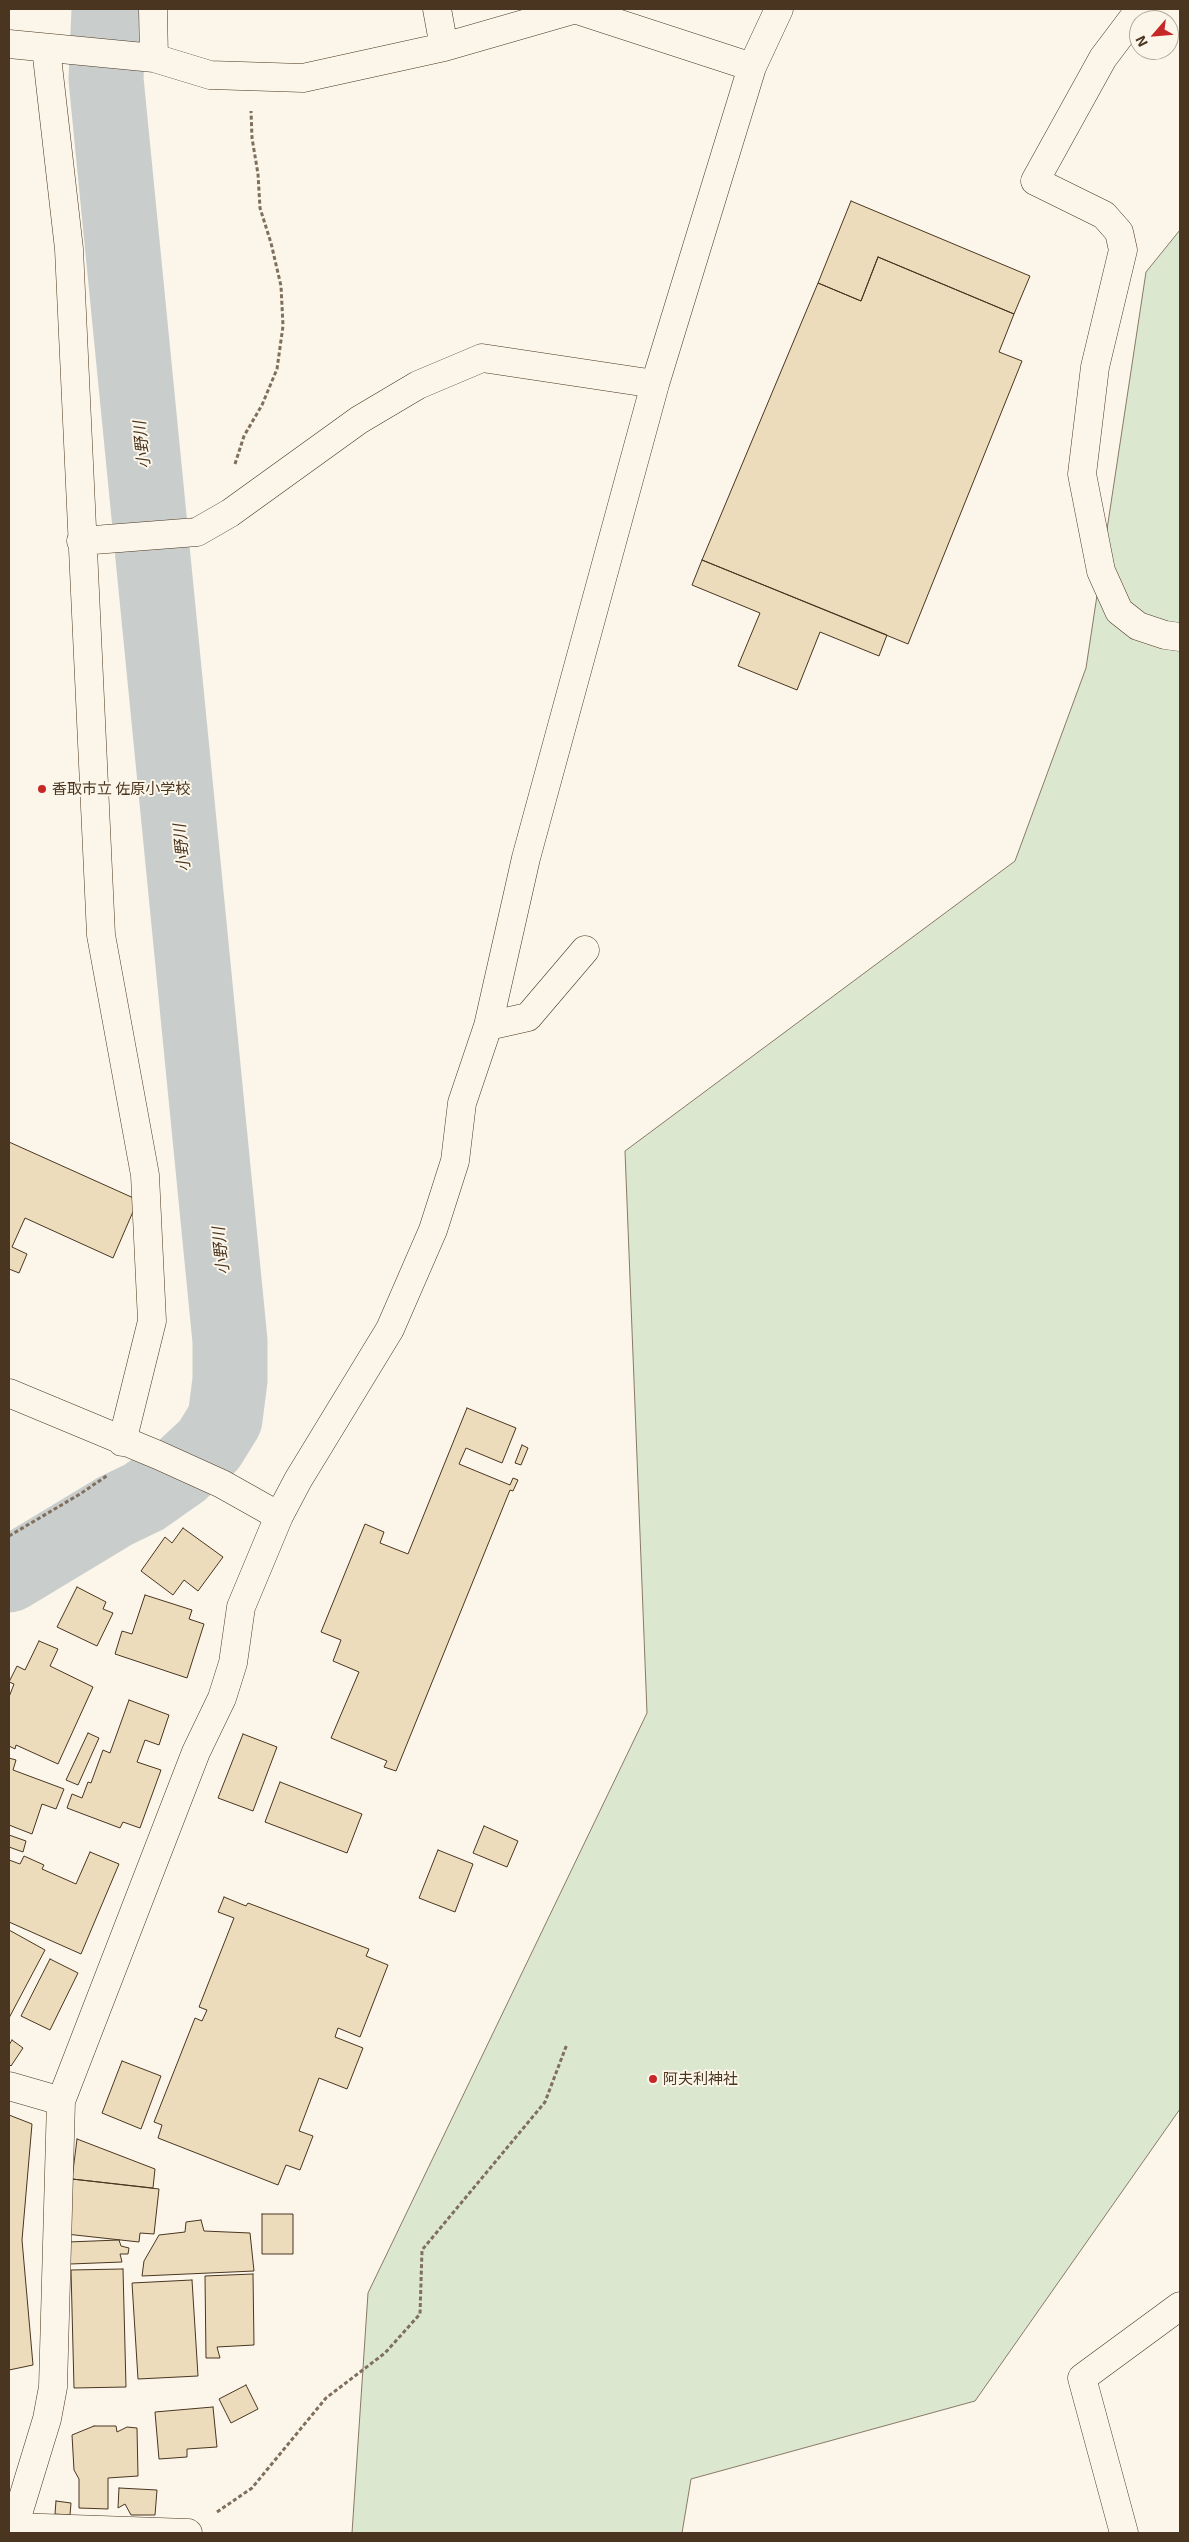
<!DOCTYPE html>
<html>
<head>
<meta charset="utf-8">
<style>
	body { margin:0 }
	#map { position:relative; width:1189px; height:2542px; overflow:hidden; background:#fbf6e9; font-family:"Exo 2",sans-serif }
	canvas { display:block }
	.frame { position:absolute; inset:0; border:10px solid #4a3520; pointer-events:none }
	.north { position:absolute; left:1129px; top:10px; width:50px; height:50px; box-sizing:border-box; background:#fbf6e9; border:1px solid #b4a999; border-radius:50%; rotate:243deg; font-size:14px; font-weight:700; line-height:20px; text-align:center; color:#4a3520 }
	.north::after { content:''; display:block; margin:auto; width:18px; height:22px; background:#c62828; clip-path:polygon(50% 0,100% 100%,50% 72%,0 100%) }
</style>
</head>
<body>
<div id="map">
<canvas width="1189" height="2542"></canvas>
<div class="frame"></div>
<div class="north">N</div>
</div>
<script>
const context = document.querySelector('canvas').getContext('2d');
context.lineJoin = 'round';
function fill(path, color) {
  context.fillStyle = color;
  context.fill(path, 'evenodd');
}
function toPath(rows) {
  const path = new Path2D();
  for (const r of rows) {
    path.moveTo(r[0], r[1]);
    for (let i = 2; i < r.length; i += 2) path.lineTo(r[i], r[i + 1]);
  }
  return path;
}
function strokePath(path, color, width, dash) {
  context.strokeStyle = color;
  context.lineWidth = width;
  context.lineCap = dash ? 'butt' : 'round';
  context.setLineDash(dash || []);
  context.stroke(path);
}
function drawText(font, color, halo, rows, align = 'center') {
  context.font = font + ' "Exo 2","Noto Sans JP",sans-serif';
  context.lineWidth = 4;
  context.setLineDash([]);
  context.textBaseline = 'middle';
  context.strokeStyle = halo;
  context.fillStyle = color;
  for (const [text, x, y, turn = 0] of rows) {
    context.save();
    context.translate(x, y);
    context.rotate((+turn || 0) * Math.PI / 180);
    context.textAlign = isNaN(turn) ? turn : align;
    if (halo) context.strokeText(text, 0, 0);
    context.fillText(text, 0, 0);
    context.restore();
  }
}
const green = toPath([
	[1180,230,1180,2109,975,2401,691,2479,682,2533,352,2533,368,2293,647,1713,625,1151,1015,861,1086,668,1146,272,1180,230]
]);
const water = toPath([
	[143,1464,194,1494,9,1601,9,1550,143,1464]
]);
const river = toPath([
	[9,1575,115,1511,144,1497,181,1471,209,1445,225,1419,230,1380,230,1341,106,79,109,9]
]);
const building = toPath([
	[851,201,1030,276,1014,314,878,257,861,301,818,283,851,201],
	[878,257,1014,314,999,352,1022,361,908,644,702,560,818,283,861,301,878,257],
	[702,560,887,635,879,656,820,632,797,690,738,666,760,613,692,585,702,560],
	[9,1142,138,1200,113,1258,25,1218,12,1247,27,1254,19,1273,9,1269,9,1142],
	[467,1408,516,1428,502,1463,466,1448,459,1464,510,1485,513,1478,518,1480,513,1491,510,1490,396,1771,384,1767,387,1761,331,1738,359,1672,333,1661,341,1640,321,1632,365,1524,384,1532,380,1543,408,1554,467,1408],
	[522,1445,528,1448,521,1465,515,1463,522,1445],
	[183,1528,223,1557,198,1591,184,1580,173,1595,141,1571,165,1537,172,1543,183,1528],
	[77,1587,106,1602,103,1609,113,1613,97,1646,57,1627,77,1587],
	[145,1595,192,1610,189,1619,204,1624,187,1678,115,1654,122,1631,132,1634,145,1595],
	[39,1641,58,1649,50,1666,93,1687,58,1764,16,1745,15,1749,9,1746,9,1697,14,1684,9,1682,17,1666,25,1670,39,1641],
	[129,1700,169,1715,159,1745,145,1740,137,1762,161,1770,140,1828,123,1822,120,1828,67,1808,72,1794,82,1798,88,1782,91,1783,103,1750,110,1753,129,1700],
	[88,1733,99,1738,78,1785,66,1780,88,1733],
	[243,1734,277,1747,253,1811,218,1798,243,1734],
	[9,1758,16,1760,13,1770,64,1789,56,1809,42,1804,32,1834,9,1825,9,1758],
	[280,1782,362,1814,347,1853,265,1822,280,1782],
	[484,1826,518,1841,507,1867,473,1853,484,1826],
	[9,1835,26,1841,23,1852,9,1847,9,1835],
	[438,1850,473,1864,455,1912,419,1898,438,1850],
	[90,1852,119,1864,81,1954,9,1922,9,1860,20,1864,24,1856,44,1865,42,1869,76,1884,90,1852],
	[224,1897,246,1906,248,1903,369,1949,366,1956,388,1965,360,2037,338,2028,335,2037,363,2048,347,2089,319,2078,299,2131,313,2136,300,2170,286,2165,278,2185,158,2138,162,2125,154,2122,195,2018,202,2021,207,2010,199,2007,234,1918,218,1912,224,1897],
	[9,1930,45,1950,9,2018,9,1930],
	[50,1959,78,1973,50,2030,21,2016,50,1959],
	[12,2040,23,2048,11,2066,9,2064,9,2045,12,2040],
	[122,2061,161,2076,141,2129,102,2113,122,2061],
	[9,2115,32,2124,22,2240,33,2365,9,2370,9,2115],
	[77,2139,155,2169,153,2188,72,2179,77,2139],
	[72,2179,159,2189,154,2234,140,2233,139,2242,66,2234,72,2179],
	[262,2214,293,2214,293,2254,262,2254,262,2214],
	[201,2220,204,2231,250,2233,254,2271,142,2276,144,2261,159,2235,185,2232,186,2222,201,2220],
	[119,2240,121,2246,129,2248,128,2254,120,2254,122,2262,70,2264,68,2242,119,2240],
	[123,2269,126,2387,74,2388,71,2270,123,2269],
	[253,2274,254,2345,217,2347,220,2358,206,2358,205,2276,253,2274],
	[192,2280,198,2376,138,2379,132,2283,192,2280],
	[246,2385,258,2409,231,2423,219,2399,246,2385],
	[213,2407,217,2447,187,2449,187,2457,159,2459,155,2412,213,2407],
	[94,2426,116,2426,117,2432,127,2427,137,2428,138,2476,108,2478,108,2509,79,2508,79,2479,74,2470,72,2435,94,2426],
	[119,2488,157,2490,155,2515,131,2515,125,2504,118,2508,119,2488],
	[56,2501,71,2503,70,2515,55,2514,56,2501]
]);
const path = toPath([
	[235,464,244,436,262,405,277,369,283,326,281,286,271,243,260,208,258,174,252,138,251,111],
	[9,1536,80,1494,108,1475],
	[217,2512,252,2488,326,2398,385,2353,420,2314,422,2250,545,2102,567,2044]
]);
const minor = toPath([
	[153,9,154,58],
	[437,9,444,47],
	[574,9,752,67],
	[1140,9,1103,58,1035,181,1104,215,1119,232,1123,250,1095,367,1082,474,1101,571,1119,611,1138,626,1165,635,1180,637],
	[9,44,154,58,210,75,303,78,444,47,576,9],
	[46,48,69,249,101,935,145,1175,152,1321,122,1442],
	[81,541,197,532,230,513,359,420,418,385,482,358,655,384],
	[488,1026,528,1017,585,950],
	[9,1393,158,1455,222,1484,279,1516,241,1607,233,1663,222,1698,196,1752,61,2101,9,2086],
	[279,1516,298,1480,390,1329,433,1230,455,1161,462,1103,488,1026,526,858,655,384,752,67,779,9],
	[61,2101,53,2387,47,2419,14,2527,188,2533],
	[1124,2533,1082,2378,1180,2306]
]);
const markers = [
	[42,789,5,"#c62828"],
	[653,2079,5,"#c62828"]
];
const poiNames = [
	["香取市立 佐原小学校",52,789],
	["阿夫利神社",663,2079]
];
const waterNames = [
	["小野川",142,445,-96],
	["小野川",182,848,-96],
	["小野川",221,1251,-96]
];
fill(green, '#dce7d0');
strokePath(green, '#887966', 1);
fill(water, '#c9cecd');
strokePath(water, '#887966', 1);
strokePath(river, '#c9cecd', 75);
fill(building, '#ecdcbc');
strokePath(building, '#4a3520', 1);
strokePath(minor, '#4a3520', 29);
strokePath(path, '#7f6f5c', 3, [4, 2.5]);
strokePath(minor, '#fbf6e9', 28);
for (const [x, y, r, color] of markers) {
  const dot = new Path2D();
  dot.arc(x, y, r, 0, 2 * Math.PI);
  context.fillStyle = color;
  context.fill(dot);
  strokePath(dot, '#fbf6e9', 2);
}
drawText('15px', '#4a3520', '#fbf6e9', poiNames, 'left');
drawText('italic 16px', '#4a3520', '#fbf6e9', waterNames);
</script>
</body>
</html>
